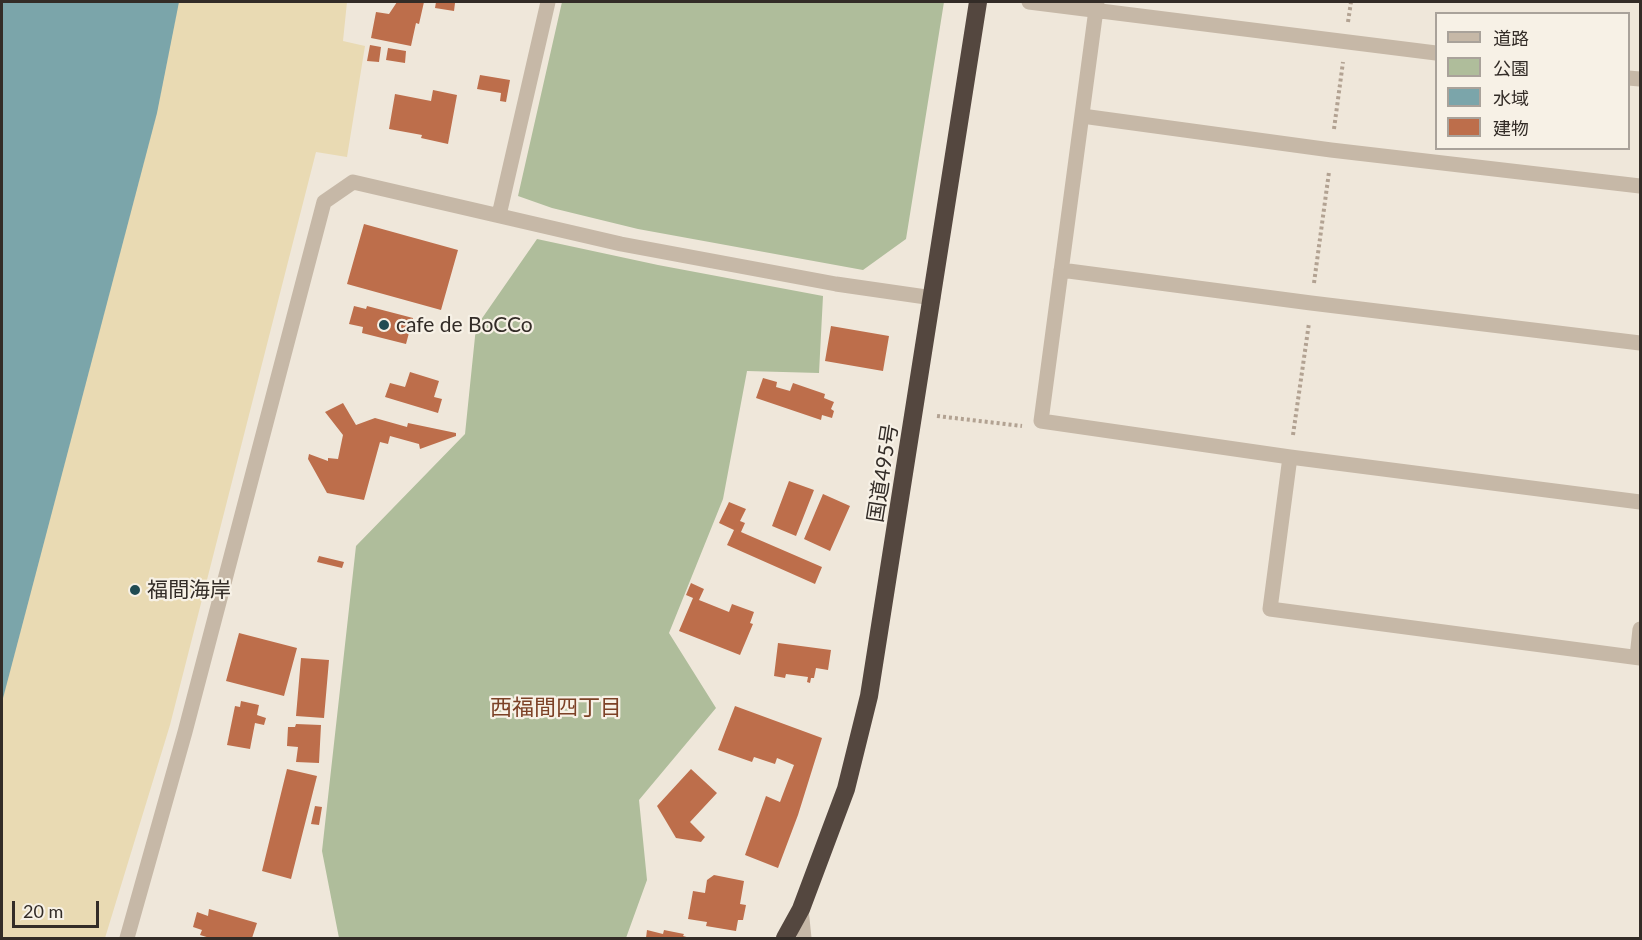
<!DOCTYPE html>
<html>
<head>
<meta charset="utf-8">
<style>
	body { margin:0 }
	#map { position:relative; width:1642px; height:940px; overflow:hidden; background:#efe7da; font-family:Lato,"Noto Sans JP",sans-serif }
	canvas { display:block }
	.frame { position:absolute; inset:0; border:3px solid #332c27; pointer-events:none }
	.legend { position:absolute; left:1435px; top:12px; width:195px; height:138px; box-sizing:border-box; background:#f7f1e6; border:2px solid #a9a29a; margin:0; padding:8px 10px; list-style:none; font-size:18px; color:#332c27 }
	.legend li { display:flex; align-items:center; gap:12px; height:30px }
	.legend b { width:30px; border:2px solid #a9a29a }
	.scale { position:absolute; left:12px; top:901px; width:87px; height:27px; box-sizing:border-box; border:3px solid #332c27; border-top:0; padding-left:8px; font-size:18px; line-height:21px; white-space:nowrap; color:#332c27; -webkit-text-stroke:4px #f7f1e6; paint-order:stroke }
</style>
</head>
<body>
<div id="map">
<canvas width="1642" height="940"></canvas>
<div class="frame"></div>
<ul class="legend">
<li><b style="height:8px;background:#c6b8a7"></b>道路</li>
<li><b style="height:16px;background:#afbd9b"></b>公園</li>
<li><b style="height:16px;background:#7ba5aa"></b>水域</li>
<li><b style="height:16px;background:#bd6e4b"></b>建物</li>
</ul>
<div class="scale">20 m</div>
</div>
<script>
const context = document.querySelector('canvas').getContext('2d');
context.lineJoin = 'round';
function fill(path, color) {
  context.fillStyle = color;
  context.fill(path, 'evenodd');
}
function toPath(rows) {
  const path = new Path2D();
  for (const r of rows) {
    path.moveTo(r[0], r[1]);
    for (let i = 2; i < r.length; i += 2) path.lineTo(r[i], r[i + 1]);
  }
  return path;
}
function strokePath(path, color, width, dash) {
  context.strokeStyle = color;
  context.lineWidth = width;
  context.lineCap = dash ? 'butt' : 'round';
  context.setLineDash(dash || []);
  context.stroke(path);
}
function drawText(font, color, halo, rows, align = 'center') {
  context.font = font + ' Lato,"Noto Sans JP",sans-serif';
  context.lineWidth = 4.5;
  context.setLineDash([]);
  context.textBaseline = 'middle';
  context.strokeStyle = halo;
  context.fillStyle = color;
  for (const [text, x, y, turn = 0] of rows) {
    context.save();
    context.translate(x, y);
    context.rotate((+turn || 0) * Math.PI / 180);
    context.textAlign = isNaN(turn) ? turn : align;
    if (halo) context.strokeText(text, 0, 0);
    context.fillText(text, 0, 0);
    context.restore();
  }
}
const green = toPath([
	[562,2,944,2,906,239,863,270,638,229,552,208,518,196],
	[537,239,658,265,823,296,819,373,747,371,723,499,669,633,716,708,639,800,647,880,626,938,339,938,322,851,356,546,465,434,476,327]
]);
const sand = toPath([
	[105,2,347,2,343,41,365,46,347,157,316,152,170,725,105,938,2,938,2,406]
]);
const water = toPath([
	[2,2,179,2,157,113,2,702]
]);
const building = toPath([
	[397,2,424,2,419,24,416,23,411,46,371,38,376,12,389,14],
	[436,2,455,3,454,11,435,8],
	[370,45,381,47,379,62,367,61],
	[388,48,406,51,405,63,386,60],
	[480,75,510,80,506,102,500,101,501,93,477,89],
	[433,90,457,95,448,144,421,138,422,135,389,129,395,94,431,101],
	[364,224,458,250,441,310,347,284],
	[354,306,366,309,367,306,413,318,406,344,362,333,363,327,349,324],
	[831,326,889,336,883,371,825,361],
	[410,372,439,381,434,397,442,399,438,413,385,397,390,383,405,387],
	[763,378,777,382,776,387,790,391,793,383,825,394,824,398,834,402,831,409,834,411,832,418,822,415,821,420,756,398],
	[343,403,356,425,375,418,407,427,408,423,456,433,456,436,420,449,419,444,390,436,388,444,380,442,364,500,327,493,308,459,309,454,328,461,328,458,338,459,343,435,325,412],
	[789,481,814,490,796,536,772,526],
	[823,494,850,506,830,551,804,539],
	[729,502,746,509,740,521,745,523,741,532,822,567,815,584,727,545,734,530,719,523],
	[319,556,344,562,342,568,317,562],
	[691,583,704,589,699,600,729,612,732,604,754,612,750,623,753,624,740,655,679,631,693,598,686,595],
	[239,633,297,648,284,696,226,681],
	[778,643,831,650,828,670,816,668,814,678,811,678,810,683,807,682,808,677,786,674,785,678,774,676],
	[301,658,329,660,324,718,296,716],
	[241,701,259,705,257,715,266,718,264,725,255,723,250,749,227,745,235,706,240,707],
	[735,706,822,738,798,815,778,868,745,855,766,796,780,802,794,765,777,758,775,764,754,757,752,762,718,750],
	[296,724,321,725,319,763,296,762,298,747,287,746,288,727,295,727],
	[287,769,317,776,291,879,262,871],
	[691,769,717,793,690,822,705,837,701,842,676,838,657,806],
	[315,806,322,807,319,825,311,824],
	[714,875,744,881,740,904,746,905,743,920,738,920,736,931,706,926,707,922,688,919,693,891,705,893,707,880],
	[209,909,257,923,252,938,210,938,200,935,202,930,193,927,197,912,208,916],
	[647,930,663,934,664,930,684,934,683,936,690,938,646,938]
]);
const path = toPath([
	[1348,22,1351,2],
	[1334,129,1343,62],
	[1314,283,1329,172],
	[937,416,1022,426],
	[1293,435,1309,323]
]);
const street = toPath([
	[1029,2,1436,53],
	[1097,2,1041,421,1290,457,1640,502],
	[1628,78,1640,79],
	[1082,116,1331,150,1640,186],
	[499,215,548,2],
	[1061,270,1311,303,1640,343],
	[1290,457,1270,609,1640,658],
	[1637,657,1640,629],
	[801,909,804,938],
	[127,938,185,732,324,202,353,182,621,244,836,284,933,298]
]);
const highway = toPath([
	[785,938,801,909,846,789,869,696,978,2]
]);
const markers = [
	[384,325,6,"#204b52"],
	[135,590,6,"#204b52"]
];
const poiNames = [
	["cafe de BoCCo",396,325],
	["福間海岸",147,590]
];
const streetNames = [
	["国道495号",883,473,-81]
];
const neighbourhoodNames = [
	["西福間四丁目",556,708]
];
fill(green, '#afbd9b');
fill(sand, '#e9dab3');
fill(water, '#7ba5aa');
fill(building, '#bd6e4b');
strokePath(path, '#b2a292', 4, [3, 3]);
strokePath(street, '#c6b8a7', 15);
strokePath(highway, '#54473f', 18);
for (const [x, y, r, color] of markers) {
  const dot = new Path2D();
  dot.arc(x, y, r, 0, 2 * Math.PI);
  context.fillStyle = color;
  context.fill(dot);
  strokePath(dot, '#f7f1e6', 2);
}
drawText('21px', '#332c27', '#f7f1e6', poiNames, 'left');
drawText('21px', '#332c27', '#f7f1e6', streetNames);
drawText('22px', '#7c4126', '#f7f1e6', neighbourhoodNames);
</script>
</body>
</html>
